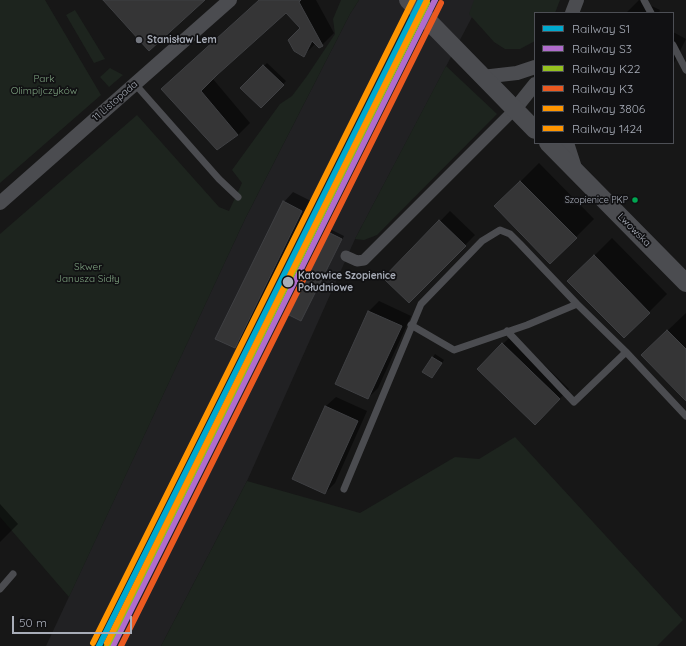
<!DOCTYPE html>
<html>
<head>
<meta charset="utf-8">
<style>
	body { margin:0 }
	#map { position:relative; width:686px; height:646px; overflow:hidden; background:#171717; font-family:Quicksand,sans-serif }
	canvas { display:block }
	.legend { position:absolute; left:534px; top:12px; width:140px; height:132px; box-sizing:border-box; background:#111113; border:1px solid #4d4f55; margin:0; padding:5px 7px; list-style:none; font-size:12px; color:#a8adb8 }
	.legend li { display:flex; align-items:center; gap:8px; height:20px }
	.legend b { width:20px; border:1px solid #4d4f55 }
	.scale { position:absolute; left:12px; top:616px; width:120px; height:18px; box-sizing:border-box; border:2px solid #a8adb8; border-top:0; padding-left:5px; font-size:12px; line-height:14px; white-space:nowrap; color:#a8adb8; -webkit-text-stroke:3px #111113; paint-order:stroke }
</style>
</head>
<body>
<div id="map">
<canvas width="686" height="646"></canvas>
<ul class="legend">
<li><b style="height:5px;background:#00a9ce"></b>Railway S1</li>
<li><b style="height:5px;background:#b06ccc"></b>Railway S3</li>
<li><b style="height:5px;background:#95c11f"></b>Railway K22</li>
<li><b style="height:5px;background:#eb5a20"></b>Railway K3</li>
<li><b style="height:5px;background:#ff9500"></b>Railway 3806</li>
<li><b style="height:5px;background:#ff9500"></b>Railway 1424</li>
</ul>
<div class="scale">50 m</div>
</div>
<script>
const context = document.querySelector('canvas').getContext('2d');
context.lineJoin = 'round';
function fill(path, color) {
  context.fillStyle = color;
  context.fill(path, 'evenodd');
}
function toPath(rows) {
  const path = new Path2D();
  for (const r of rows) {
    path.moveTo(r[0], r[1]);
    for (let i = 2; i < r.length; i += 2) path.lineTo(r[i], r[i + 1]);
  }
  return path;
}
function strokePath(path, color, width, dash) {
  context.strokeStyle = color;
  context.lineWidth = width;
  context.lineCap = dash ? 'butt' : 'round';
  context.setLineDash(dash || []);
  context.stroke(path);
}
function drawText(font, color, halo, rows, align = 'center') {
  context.font = font + ' Quicksand,sans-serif';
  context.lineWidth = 3.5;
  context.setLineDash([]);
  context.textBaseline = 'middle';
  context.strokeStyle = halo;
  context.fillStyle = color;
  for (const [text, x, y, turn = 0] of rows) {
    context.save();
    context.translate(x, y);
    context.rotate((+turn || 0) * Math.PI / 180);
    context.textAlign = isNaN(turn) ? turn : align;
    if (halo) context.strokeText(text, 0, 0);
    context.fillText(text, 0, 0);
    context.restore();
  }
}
const built = toPath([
	[359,0,481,0,355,239,247,481,161,646,46,646,245,219,350,14]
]);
const green = toPath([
	[0,0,45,0,101,95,0,183],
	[341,0,359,0,350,14,245,219,69,597,0,517,0,234,137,115,219,207,229,211,242,183,232,170,280,104,292,96,307,76,335,34,333,19],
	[474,0,560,0,555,13,535,13,535,41,520,49,505,49,494,42,469,14],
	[75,10,105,59,94,63,66,15],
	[446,66,497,114,377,235,364,240,355,239],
	[110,68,123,75,109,87,100,77],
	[515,437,683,620,657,646,161,646,247,481,360,513,455,457,479,459]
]);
const shadow = toPath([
	[260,0,316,0,334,33,322,45,316,43,304,55,301,28,286,12,213,79,250,123,238,135,217,149,163,89],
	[639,0,660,10,659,13,626,13],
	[673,32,686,39,673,65],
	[267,63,286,81,261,107,242,88],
	[539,163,594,219,576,237,496,206],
	[293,192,311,201,244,337,234,347,284,202],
	[450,211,475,235,409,302,385,278],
	[330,229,344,236,301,320,327,232],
	[612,238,667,294,624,337,569,281],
	[379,301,411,316,378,388,368,398,336,384,369,311],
	[686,313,686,400,642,355],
	[513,334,569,389,535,424,478,369],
	[435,354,444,360,432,377,424,371],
	[336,397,367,411,335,483,325,493,293,479,326,406],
	[0,504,18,524,0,542]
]);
const building = toPath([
	[103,0,205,0,149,51,103,0],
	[259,0,301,0,299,2,323,46,319,48,312,41,304,57,294,51,288,40,300,28,286,13,217,75,201,91,238,135,217,150,161,89,259,0],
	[263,65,284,85,261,108,240,88,263,65],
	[520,181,577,238,550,264,494,206,520,181],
	[283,201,302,211,235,348,215,339,283,201],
	[439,220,466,246,409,303,383,278,439,220],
	[326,231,342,239,301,321,285,313,326,231],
	[594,255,650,313,624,338,567,281,594,255],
	[368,311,402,326,368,399,335,384,368,311],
	[667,330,686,349,686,401,641,355,667,330],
	[502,343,560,399,535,425,477,369,502,343],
	[432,357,442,363,432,378,422,372,432,357],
	[325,406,358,421,325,494,292,479,325,406]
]);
const service = toPath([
	[644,0,651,13],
	[673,45,686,70],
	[135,84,219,179,238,197],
	[411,325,454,350,527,325,577,304],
	[507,331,574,402,626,352],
	[344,489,421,304,482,241,500,230,510,234,520,244,577,304,626,352,686,416],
	[0,589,13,574]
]);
const pedestrian = toPath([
	[346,256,357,261,364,260,515,109]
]);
const minor = toPath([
	[572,13,577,0],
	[482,77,517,73,535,67],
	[515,109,535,84],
	[567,143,576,171],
	[0,203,230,0]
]);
const tertiary = toPath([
	[408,0,535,130],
	[548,143,686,283]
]);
const rail1 = toPath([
	[99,646,421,0]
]);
const rail2 = toPath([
	[113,646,435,0]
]);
const rail3 = toPath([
	[107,646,427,3]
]);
const rail4 = toPath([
	[121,646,441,3]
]);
const rail5 = toPath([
	[107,643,427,0]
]);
const rail6 = toPath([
	[93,643,413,0]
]);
const markers = [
	[139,40,4,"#757880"],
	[635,200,3.5,"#00a651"],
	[288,282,6,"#a8adb8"]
];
const busNames = [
	["Szopienice PKP",628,200]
];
const poiNames = [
	["Stanisław Lem",147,40]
];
const parkNames = [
	["Park",44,79],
	["Olimpijczyków",44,91],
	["Skwer",88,267],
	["Janusza Sidły",88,279]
];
const streetNames = [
	["11 Listopada",115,101,-41],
	["Lwowska",634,230,45]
];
const stopNames = [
	["Katowice Szopienice",298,276],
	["Południowe",298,288]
];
fill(built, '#212123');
fill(green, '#1d241e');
fill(shadow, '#0007');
fill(building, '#353536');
strokePath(building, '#3f4043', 1);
strokePath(service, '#4b4c50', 7);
strokePath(pedestrian, '#4b4c50', 11);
strokePath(minor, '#4b4c50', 14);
strokePath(tertiary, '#4b4c50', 18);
strokePath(rail1, '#00a9ce', 6);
strokePath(rail2, '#b06ccc', 6);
strokePath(rail3, '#95c11f', 6);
strokePath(rail4, '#eb5a20', 6);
strokePath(rail5, '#ff9500', 6);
strokePath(rail6, '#ff9500', 6);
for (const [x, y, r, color] of markers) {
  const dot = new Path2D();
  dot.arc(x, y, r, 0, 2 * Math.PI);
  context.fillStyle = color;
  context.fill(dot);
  strokePath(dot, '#111113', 1.5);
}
drawText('9px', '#a8adb8', '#111113', busNames, 'right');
drawText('bold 10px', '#a8adb8', '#111113', poiNames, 'left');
drawText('10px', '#7fa381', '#111113', parkNames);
drawText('10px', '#a8adb8', '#111113', streetNames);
drawText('bold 10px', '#a8adb8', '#111113', stopNames, 'left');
</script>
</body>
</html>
